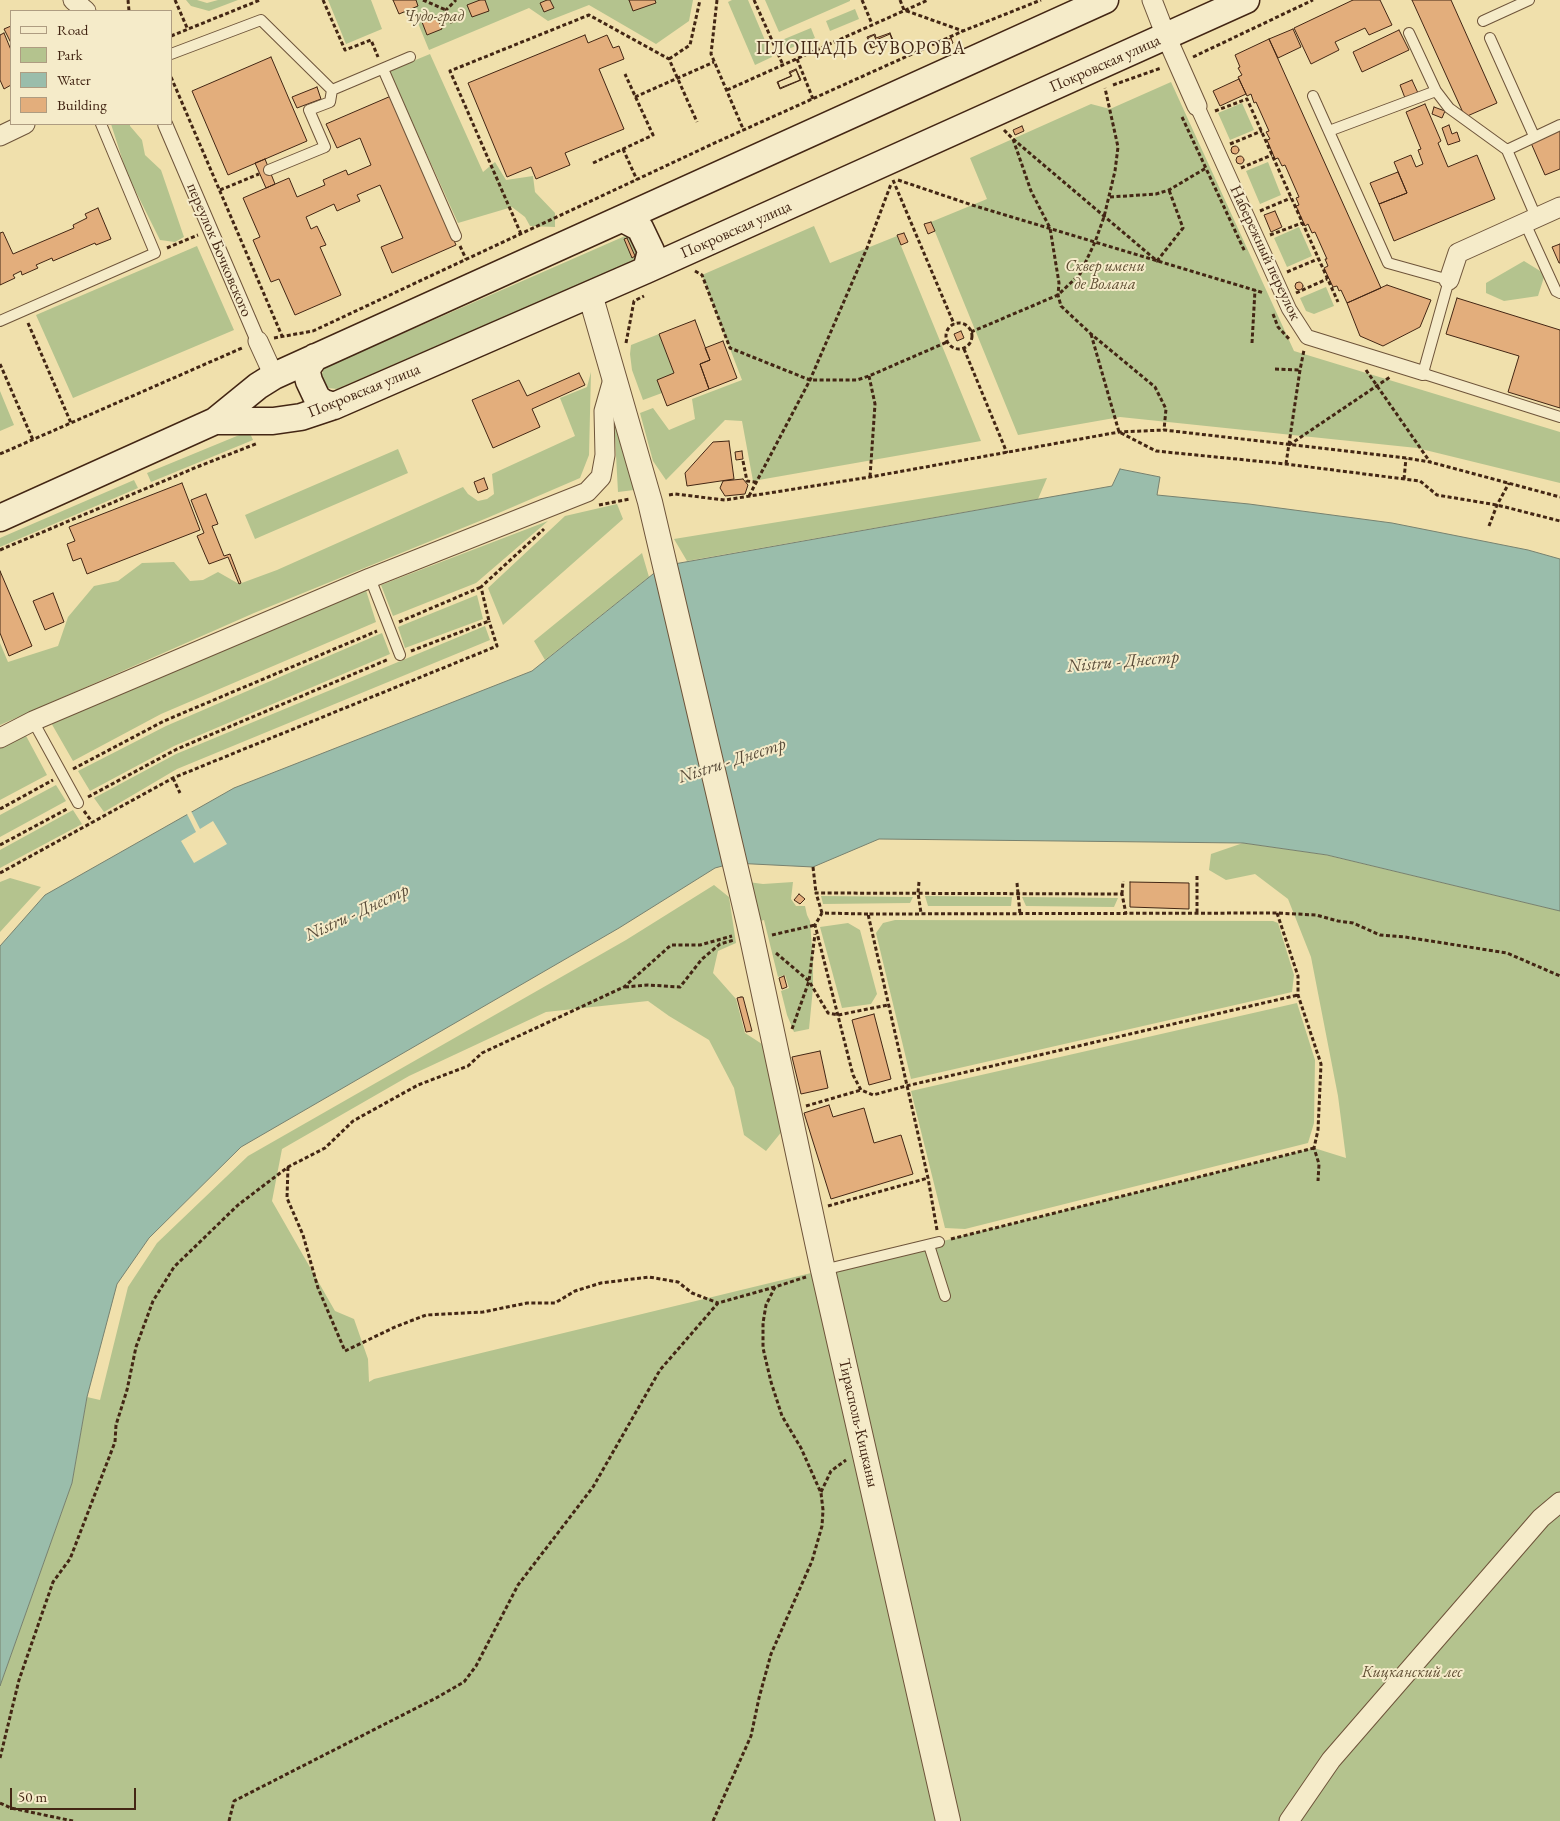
<!DOCTYPE html>
<html>
<head>
<meta charset="utf-8">
<style>
	body { margin:0 }
	#map { position:relative; width:1560px; height:1821px; overflow:hidden; background:#f0e0ac; font-family:"EB Garamond",serif }
	canvas { display:block }
	.legend { position:absolute; left:10px; top:10px; width:162px; height:115px; box-sizing:border-box; background:#f5ebc9; border:1px solid #ae9c81; margin:0; padding:6px 9px; list-style:none; font-size:15px; color:#432614 }
	.legend li { display:flex; align-items:center; gap:10px; height:25px }
	.legend b { width:25px; border:1px solid #ae9c81 }
	.scale { position:absolute; left:10px; top:1788px; width:126px; height:22px; box-sizing:border-box; border:2px solid #432614; border-top:0; padding-left:6px; font-size:15px; line-height:18px; white-space:nowrap; color:#432614; -webkit-text-stroke:4px #f5ebc9; paint-order:stroke }
</style>
</head>
<body>
<div id="map">
<canvas width="1560" height="1821"></canvas>
<ul class="legend">
<li><b style="height:6px;background:#f5ebc9"></b>Road</li>
<li><b style="height:14px;background:#b4c38e"></b>Park</li>
<li><b style="height:14px;background:#9abdab"></b>Water</li>
<li><b style="height:14px;background:#e3ae7c"></b>Building</li>
</ul>
<div class="scale">50 m</div>
</div>
<script>
const context = document.querySelector('canvas').getContext('2d');
context.lineJoin = 'round';
function fill(path, color) {
  context.fillStyle = color;
  context.fill(path, 'evenodd');
}
function toPath(rows) {
  const path = new Path2D();
  for (const r of rows) {
    if (r.length === 3) {
      path.moveTo(r[0] + r[2], r[1]);
      path.arc(r[0], r[1], r[2], 0, 2 * Math.PI);
      continue;
    }
    path.moveTo(r[0], r[1]);
    for (let i = 2; i < r.length; i += 2) path.lineTo(r[i], r[i + 1]);
  }
  return path;
}
function strokePath(path, color, width, dash) {
  context.strokeStyle = color;
  context.lineWidth = width;
  context.lineCap = dash ? 'butt' : 'round';
  context.setLineDash(dash || []);
  context.stroke(path);
}
function drawText(font, color, halo, rows, align = 'center') {
  context.font = font + ' "EB Garamond",serif';
  context.lineWidth = 4;
  context.setLineDash([]);
  context.textBaseline = 'middle';
  context.strokeStyle = halo;
  context.fillStyle = color;
  for (const [text, x, y, turn = 0] of rows) {
    context.save();
    context.translate(x, y);
    context.rotate((+turn || 0) * Math.PI / 180);
    context.textAlign = isNaN(turn) ? turn : align;
    if (halo) context.strokeText(text, 0, 0);
    context.fillText(text, 0, 0);
    context.restore();
  }
}
const green = toPath([
	[186,0,197,0,207,3,218,0,238,0,209,11,191,6],
	[328,0,371,0,382,29,346,44],
	[393,0,693,0,689,21,656,44,589,5,548,21,529,8,429,50,413,11,399,14],
	[732,0,748,0,772,57,755,65,728,2],
	[765,0,850,0,850,1,779,32],
	[855,9,859,19,830,31,826,21],
	[811,28,815,38,786,50,782,40],
	[430,54,483,172,495,162,506,180,533,176,535,192,555,213,555,227,530,226,525,217,512,207,458,223,389,71],
	[1171,82,1294,351,1560,432,1560,483,1417,448,1120,417,1018,435,931,222,987,199,970,158,1091,104,1110,109],
	[1242,103,1254,130,1230,140,1218,113],
	[111,124,130,124,130,126,142,140,145,155,161,170,184,237,175,242,160,240,127,174],
	[1268,162,1281,195,1260,204,1246,171],
	[814,226,830,263,897,236,981,441,753,481,742,421,725,420,666,480,653,461,640,413,653,408,669,430,695,419,692,399,742,380,702,275],
	[1299,227,1312,256,1287,267,1274,238],
	[632,235,641,250,635,260,337,389,328,388,322,384,321,377,324,368,625,236],
	[197,246,234,330,73,398,36,315],
	[1524,261,1545,274,1538,296,1504,301,1486,293,1486,283],
	[1326,287,1334,306,1314,314,1306,311,1300,298],
	[659,334,674,373,662,393,643,400,632,370,630,354,631,345],
	[591,372,589,455,580,478,487,518,254,613,0,725,0,643,8,662,58,646,68,617,94,586,118,581,142,563,174,562,190,581,203,580,218,572,239,584,277,570,463,487,468,494,478,501,487,499,494,494,492,474,575,436,560,398,587,387],
	[0,391,14,425,0,431],
	[614,418,634,490,618,492],
	[249,431,253,440,151,482,147,473],
	[398,449,408,473,255,539,245,515],
	[1047,478,1038,499,687,561,674,539],
	[134,480,138,488,0,547,0,538],
	[617,504,623,519,503,625,488,588,565,516],
	[548,521,476,583,393,616,381,585],
	[642,553,649,577,545,660,534,641],
	[365,587,376,622,161,714,73,761,50,721],
	[477,595,483,619,405,648,398,627],
	[485,626,490,640,177,769,104,812,94,798,176,754],
	[382,633,390,654,174,746,90,791,78,771,166,726],
	[24,732,47,775,0,800,0,745],
	[56,785,66,801,0,837,0,815],
	[73,810,82,824,0,868,0,850],
	[1243,843,1326,855,1560,911,1560,1821,0,1821,0,1686,72,1483,87,1397,100,1400,128,1287,157,1243,248,1156,626,940,714,885,729,897,736,943,718,951,713,973,736,999,745,1033,762,1044,783,1130,766,1151,744,1135,734,1088,709,1040,669,1016,648,1001,546,1012,409,1076,282,1149,272,1201,335,1311,354,1319,368,1359,369,1382,374,1379,939,1242,1314,1148,1346,1158,1338,1096,1311,957,1288,899,1255,874,1226,880,1209,870,1211,854],
	[10,878,41,887,0,932,0,882],
	[748,882,763,884,793,882,791,899,796,906,805,906,807,915,810,921,813,960,813,988,809,1029,794,1032,787,1015,781,991,789,988,785,975,778,977,764,920,757,922],
	[821,896,913,897,910,903,823,904],
	[925,896,1012,897,1011,906,928,906],
	[1022,897,1118,898,1114,907,1026,906],
	[895,920,1273,921,1278,923,1294,975,1292,992,911,1079,876,933,883,923],
	[848,923,860,930,877,994,871,1004,842,1008,820,927],
	[1297,1003,1315,1060,1314,1123,1308,1143,965,1229,945,1228,911,1091]
]);
const water = toPath([
	[1120,469,1160,477,1157,495,1249,504,1392,523,1528,550,1560,559,1560,911,1327,855,1243,843,879,839,813,867,733,863,715,868,619,928,241,1147,149,1238,117,1284,87,1397,72,1483,0,1686,0,946,45,895,234,788,532,671,663,566,1112,486,1120,469]
]);
const pier = toPath([
	[190,809,200,829,213,821,227,844,194,863,181,841,196,832,186,812]
]);
const building = toPath([
	[393,0,416,0,418,6,399,14,393,0],
	[480,0,485,0,489,11,472,17,467,5,480,0],
	[547,0,550,0,554,8,544,12,540,3,547,0],
	[629,0,655,0,656,3,633,11,629,0],
	[1353,0,1380,0,1392,25,1369,35,1365,28,1335,42,1339,50,1311,64,1294,28,1353,0],
	[1412,0,1451,0,1497,103,1465,117,1412,0],
	[437,17,442,29,427,35,422,22,437,17],
	[11,26,11,43,4,29,11,26],
	[1293,29,1301,47,1278,58,1269,39,1293,29],
	[1399,30,1409,50,1362,72,1353,52,1399,30],
	[4,33,11,50,11,85,4,89,0,80,0,35,4,33],
	[890,33,893,40,871,48,867,37,875,34,876,38,890,33],
	[890,34,892,40,872,48,868,38,874,35,876,40,890,34],
	[585,35,588,43,607,35,613,48,619,46,624,59,599,69,624,129,565,153,570,165,536,179,531,167,507,177,468,83,585,35],
	[951,38,953,43,944,47,942,42,951,38],
	[1269,39,1381,288,1347,303,1341,290,1339,291,1337,286,1333,287,1324,268,1328,266,1325,259,1327,259,1315,232,1312,233,1308,224,1305,226,1296,206,1299,205,1296,198,1299,197,1285,165,1282,166,1278,158,1275,159,1267,140,1270,139,1266,132,1269,131,1256,102,1254,103,1251,94,1247,96,1238,77,1242,75,1238,68,1240,67,1235,55,1269,39],
	[271,57,307,141,228,175,192,91,271,57],
	[796,69,801,80,780,89,777,82,791,76,789,72,796,69],
	[796,70,800,80,780,88,778,82,792,76,790,73,796,70],
	[1239,79,1246,94,1220,106,1213,91,1239,79],
	[1412,80,1418,93,1405,98,1400,85,1412,80],
	[317,87,321,99,297,108,292,97,317,87],
	[391,96,456,245,392,273,381,247,403,238,380,185,357,195,360,201,348,206,337,211,334,204,306,217,311,229,317,226,326,245,320,247,341,295,295,315,279,279,271,282,253,240,260,237,243,198,289,178,297,197,325,185,323,180,346,170,348,175,371,165,360,138,337,148,326,124,391,96],
	[1425,104,1441,141,1438,143,1448,167,1477,155,1495,199,1394,241,1379,204,1407,193,1394,162,1411,155,1416,167,1423,164,1418,150,1421,149,1406,112,1425,104],
	[1434,107,1445,111,1442,118,1432,114,1434,107],
	[1449,125,1452,134,1457,132,1460,141,1448,145,1442,128,1449,125],
	[1022,126,1024,131,1015,135,1013,130,1022,126],
	[1560,130,1560,169,1545,175,1531,143,1560,130],
	[1235,150,4],
	[1240,160,4],
	[265,159,275,184,266,188,255,163,265,159],
	[1398,172,1407,193,1379,204,1370,183,1398,172],
	[98,208,111,239,96,245,95,243,53,261,52,258,36,265,38,268,22,275,21,271,13,275,15,278,0,285,0,233,3,232,13,254,74,228,73,225,87,218,85,214,98,208],
	[1275,211,1282,227,1271,232,1264,215,1275,211],
	[931,222,935,231,928,234,924,224,931,222],
	[904,233,908,242,901,245,897,235,904,233],
	[627,238,635,256,632,258,624,239,627,238],
	[1560,244,1560,263,1559,263,1552,247,1560,244],
	[1299,286,4],
	[1387,285,1431,300,1420,327,1383,346,1360,336,1347,303,1387,285],
	[1457,298,1560,330,1560,408,1508,392,1519,356,1446,334,1457,298],
	[695,320,710,360,700,364,709,389,667,406,657,380,674,373,659,334,695,320],
	[961,331,964,338,957,341,954,334,961,331],
	[723,341,737,378,709,389,700,364,710,360,705,348,723,341],
	[579,373,585,385,532,409,540,427,493,448,472,400,519,380,527,396,579,373],
	[729,441,734,479,687,486,685,473,713,442,729,441],
	[742,451,743,459,736,460,735,452,742,451],
	[484,478,488,489,478,493,474,482,484,478],
	[743,479,748,485,745,494,725,496,720,488,723,481,743,479],
	[182,483,200,530,87,574,81,558,73,561,67,544,75,541,69,527,182,483],
	[206,494,218,524,212,526,224,556,230,554,241,583,239,584,228,557,209,564,197,536,204,533,191,500,206,494],
	[0,571,32,646,9,656,0,633,0,571],
	[53,593,64,622,45,630,33,601,53,593],
	[1130,882,1189,883,1189,909,1130,907,1130,882],
	[799,894,805,899,800,904,794,900,799,894],
	[784,976,787,987,782,989,779,978,784,976],
	[741,997,743,997,752,1031,746,1032,737,998,741,997],
	[874,1014,891,1079,869,1085,852,1020,874,1014],
	[820,1051,828,1088,801,1094,792,1057,820,1051],
	[829,1105,833,1117,864,1108,874,1143,901,1135,913,1174,831,1199,804,1113,829,1105]
]);
const path = toPath([
	[128,0,129,11],
	[175,0,188,30],
	[323,0,345,50,371,40,378,57],
	[423,0,446,10],
	[717,0,711,54,744,131],
	[754,0,783,65],
	[862,0,872,24],
	[900,0,904,10,963,31],
	[452,23,446,10,456,0],
	[171,36,260,0],
	[1193,57,1313,0],
	[669,59,690,45,700,0],
	[797,59,813,99],
	[171,77,282,336],
	[1113,85,1161,68],
	[727,90,928,0],
	[635,97,714,62],
	[1215,111,1247,99,1338,302],
	[1182,117,1245,252],
	[1004,130,1013,139,1031,191,1050,228,1059,283,1058,295,1061,306,1091,334,1155,387,1166,409,1164,430],
	[1013,139,1157,261,1183,228,1169,190],
	[1230,144,1262,131],
	[623,149,637,180],
	[593,163,653,135,625,74],
	[1241,168,1272,155],
	[893,180,954,324],
	[898,180,972,205,1264,293],
	[220,190,259,174],
	[1110,197,1156,194,1169,190,1206,168],
	[1260,211,1291,198],
	[521,234,450,71,589,15,669,59,697,122],
	[1270,235,1302,223],
	[460,246,466,259],
	[167,248,198,235],
	[695,271,702,275,730,348,810,380,857,380,869,376,947,342],
	[1287,272,1318,259],
	[1296,293,1327,279],
	[1273,314,1278,327,1290,340],
	[28,323,71,423],
	[959,336,13],
	[971,332,1058,295,1080,274,1095,242,1104,217,1115,171,1118,147,1105,88],
	[1091,334,1119,432,1156,451,1286,464,1420,481,1437,495,1497,505,1560,521],
	[274,338,313,331,719,141,963,31,1041,0],
	[626,343,634,301,644,296],
	[1252,343,1255,290],
	[964,349,1007,453],
	[0,364,33,440],
	[1275,369,1300,370],
	[1366,370,1430,462],
	[869,376,875,404,870,477],
	[1289,445,1390,377],
	[0,454,242,348],
	[743,461,747,481,755,482],
	[1286,464,1300,370,1304,350],
	[1404,479,1406,458],
	[669,495,675,494,725,500,870,477,1119,432,1164,430,1406,458,1430,462,1560,497],
	[749,496,810,380,867,248,891,184],
	[599,505,630,499],
	[1489,526,1497,505,1509,483],
	[0,550,197,467,258,443],
	[399,622,481,587],
	[411,651,489,621,481,587,544,529],
	[73,769,164,721,377,631],
	[173,778,180,793],
	[88,797,177,749,389,659],
	[0,809,53,780],
	[84,811,92,822],
	[0,845,67,809],
	[813,867,816,893],
	[0,873,173,778,497,646,489,621],
	[1197,876,1197,914],
	[919,882,918,893,921,913],
	[1017,883,1020,914],
	[1122,894,1123,881],
	[822,913,816,893,1122,894,1126,914],
	[1277,913,1298,976,1298,995,1321,1064,1318,1130,1314,1148,1319,1164,1318,1181],
	[868,914,822,913,815,925,853,1075,861,1090,873,1095,906,1086,1298,995],
	[772,935,815,925],
	[776,953,809,981,828,1013,838,1015,888,1005],
	[625,987,648,985,680,987,702,959,720,944,734,940],
	[792,1029,809,981,815,934],
	[806,1106,861,1090],
	[288,1167,287,1198,303,1235,318,1288,345,1351,395,1327,426,1315,483,1312,527,1303,555,1303,575,1291,601,1283,649,1277,678,1282,692,1293,718,1303],
	[828,1206,928,1178],
	[937,1230,928,1178,868,914,1277,913,1316,915,1338,921,1353,923,1380,935,1405,937,1507,953,1560,976],
	[951,1239,1314,1148],
	[821,1492,831,1471,846,1460],
	[0,1758,19,1680,53,1582,70,1559,115,1442,116,1425,127,1390,136,1347,153,1301,174,1267,238,1205,288,1167,325,1148,353,1121,418,1085,468,1066,482,1053,624,987,671,945,700,945,732,936],
	[0,1803,11,1808,73,1821],
	[229,1821,234,1801,436,1698,464,1682,476,1666,518,1585,593,1487,660,1370,718,1303,775,1287],
	[713,1821,751,1736,759,1698,771,1654,812,1561,822,1526,823,1510,821,1493,801,1448,782,1416,771,1382,763,1348,763,1323,766,1305,775,1287,806,1277]
]);
const service = toPath([
	[1483,21,1529,0],
	[1409,33,1436,91,1449,108,1507,150],
	[1490,38,1534,136],
	[171,54,261,20,332,90,330,102,309,110,325,147,269,170],
	[383,69,456,236],
	[332,90,410,57],
	[1313,96,1388,263,1449,280,1423,373],
	[1329,131,1436,91],
	[1536,217,1507,150,1560,125],
	[1525,223,1556,291,1560,293],
	[0,321,155,253,101,124],
	[1418,372,1560,417],
	[370,578,400,655],
	[33,721,78,803],
	[929,1245,945,1296],
	[823,1270,939,1242]
]);
const pedestrian = toPath([
	[1197,106,1289,309,1307,337,1423,373],
	[165,124,258,341]
]);
const minor = toPath([
	[73,0,86,11],
	[1152,0,1166,36,1197,106],
	[0,136,25,124],
	[1449,280,1458,253,1560,207],
	[258,341,274,376],
	[0,738,33,721,370,578,587,492,601,477,605,455,604,411,614,376],
	[1289,1821,1331,1760,1541,1518,1560,1502]
]);
const tertiary = toPath([
	[590,294,650,502,749,924,823,1270,948,1821]
]);
const secondary = toPath([
	[623,219,640,228,651,251,646,270],
	[315,357,308,367,307,373,309,381,317,398,324,403,334,406],
	[215,421,273,421,301,417,334,406,646,270,1246,0],
	[0,518,215,421,258,386,274,376,1105,0]
]);
const parkNames = [
	["Чудо-град",434,17],
	["Сквер имени",1105,267],
	["де Волана",1105,285],
	["Кицканский лес",1412,1673]
];
const streetNames = [
	["Покровская улица",1105,64,-24],
	["Покровская улица",736,230,-24],
	["переулок Бочковского",219,250,67],
	["Набережный переулок",1265,253,65],
	["Покровская улица",364,391,-22],
	["Тирасполь-Кицканы",858,1423,77]
];
const neighbourhoodNames = [
	["ПЛОЩАДЬ СУВОРОВА",861,49]
];
const waterNames = [
	["Nistru - Днестр",1123,662,-5],
	["Nistru - Днестр",732,761,-18],
	["Nistru - Днестр",357,913,-25]
];
fill(green, '#b4c38e');
fill(water, '#9abdab');
strokePath(water, '#77816f', 1);
fill(pier, '#f0e0ac');
fill(building, '#e3ae7c');
strokePath(building, '#432614', 1);
strokePath(service, '#6e543a', 12);
strokePath(pedestrian, '#6e543a', 16);
strokePath(minor, '#6e543a', 21);
strokePath(tertiary, '#6e543a', 26);
strokePath(secondary, '#432614', 29);
strokePath(path, '#432614', 3, [4, 2.5]);
strokePath(service, '#f5ebc9', 10);
strokePath(pedestrian, '#f5ebc9', 14);
strokePath(minor, '#f5ebc9', 19);
strokePath(tertiary, '#f5ebc9', 24);
strokePath(secondary, '#f5ebc9', 26);
drawText('italic 16px', '#5f4d32', '#f5ebc9', parkNames);
drawText('16px', '#432614', '#f5ebc9', streetNames);
context.letterSpacing = '1px';
drawText('18px', '#432614', '#f5ebc9', neighbourhoodNames);
context.letterSpacing = '0px';
drawText('italic 18px', '#594c3a', '#f5ebc9', waterNames);
</script>
</body>
</html>
